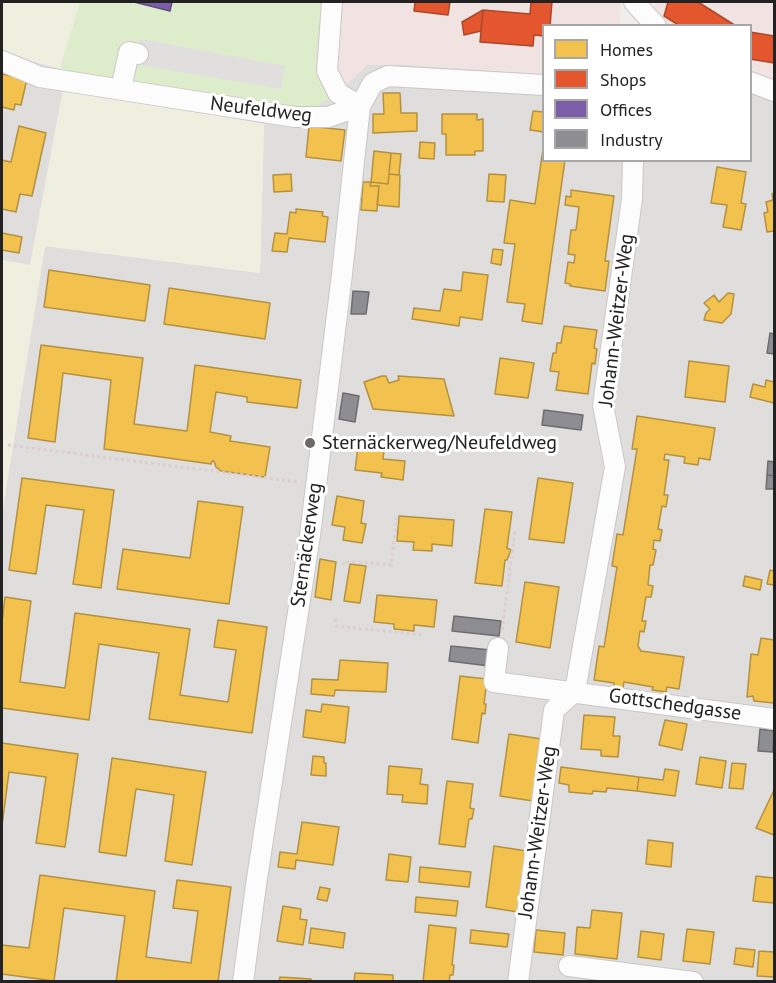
<!DOCTYPE html>
<html>
<head>
<meta charset="utf-8">
<style>
	body { margin:0 }
	#map { position:relative; width:776px; height:983px; overflow:hidden; background:#f0eeeb; font-family:"PT Sans",sans-serif }
	canvas { display:block }
	.frame { position:absolute; inset:0; border:3px solid #222; pointer-events:none }
	.legend { position:absolute; left:542px; top:24px; width:210px; height:138px; box-sizing:border-box; background:#fff; border:2px solid #a7a7a7; margin:0; padding:8px 10px; list-style:none; font-size:18px; color:#222 }
	.legend li { display:flex; align-items:center; gap:12px; height:30px }
	.legend b { width:30px; border:2px solid #a7a7a7 }
</style>
</head>
<body>
<div id="map">
<canvas width="776" height="983"></canvas>
<div class="frame"></div>
<ul class="legend">
<li><b style="height:16px;background:#f2c14e"></b>Homes</li>
<li><b style="height:16px;background:#e4572e"></b>Shops</li>
<li><b style="height:16px;background:#7b5ea7"></b>Offices</li>
<li><b style="height:16px;background:#8d8d92"></b>Industry</li>
</ul>
</div>
<script>
const context = document.querySelector('canvas').getContext('2d');
context.lineJoin = 'round';
function fill(path, color) {
  context.fillStyle = color;
  context.fill(path, 'evenodd');
}
function toPath(rows) {
  const path = new Path2D();
  for (const r of rows) {
    path.moveTo(r[0], r[1]);
    for (let i = 2; i < r.length; i += 2) path.lineTo(r[i], r[i + 1]);
  }
  return path;
}
function strokePath(path, color, width, dash) {
  context.strokeStyle = color;
  context.lineWidth = width;
  context.lineCap = dash ? 'butt' : 'round';
  context.setLineDash(dash || []);
  context.stroke(path);
}
function drawText(font, color, halo, rows, align = 'center') {
  context.font = font + ' "PT Sans",sans-serif';
  context.lineWidth = 6;
  context.setLineDash([]);
  context.textBaseline = 'middle';
  context.strokeStyle = halo;
  context.fillStyle = color;
  for (const [text, x, y, turn = 0] of rows) {
    context.save();
    context.translate(x, y);
    context.rotate((+turn || 0) * Math.PI / 180);
    context.textAlign = isNaN(turn) ? turn : align;
    if (halo) context.strokeText(text, 0, 0);
    context.fillText(text, 0, 0);
    context.restore();
  }
}
const residential = toPath([
	[2,53,78,74,338,93,367,65,409,65,543,74,544,160,750,160,751,85,774,86,774,981,2,981,2,514,45,246,260,273,264,124,63,90,30,265,2,260]
]);
const commercial = toPath([
	[80,2,621,2,619,25,544,26,543,74,409,65,367,65,338,93,60,68],
	[655,2,774,2,774,86,751,82,750,26,656,26,652,21]
]);
const farmland = toPath([
	[2,2,80,2,60,68,2,53],
	[63,90,264,124,260,273,45,246,2,514,2,260,30,265]
]);
const grass = toPath([
	[80,2,334,2,331,17,338,93,314,108,295,112,78,74,60,68]
]);
const parking = toPath([
	[141,39,285,66,281,89,137,65]
]);
const homes = toPath([
	[2,74,27,79,21,105,15,104,14,110,2,107,2,74],
	[383,93,400,93,401,113,417,113,417,131,373,133,373,114,384,114,383,93],
	[533,111,544,112,544,132,530,130,533,111],
	[442,114,477,114,477,120,483,119,483,151,475,151,475,155,446,155,446,134,442,134,442,114],
	[19,126,46,133,32,196,20,194,16,212,2,209,2,160,11,162,19,126],
	[309,126,345,130,341,161,306,157,309,126],
	[420,142,435,143,434,159,419,158,420,142],
	[544,142,544,160,565,160,542,324,522,321,525,304,507,302,515,244,504,243,510,200,535,204,544,142],
	[374,151,391,153,388,184,371,182,374,151],
	[391,153,401,154,399,175,389,174,391,153],
	[717,167,746,172,741,203,746,204,741,230,723,227,727,205,711,203,717,167],
	[291,174,292,191,274,192,273,175,291,174],
	[389,174,400,175,399,207,377,205,379,186,370,186,371,182,388,184,389,174],
	[489,174,506,175,504,202,487,201,489,174],
	[363,182,371,182,370,186,379,186,377,211,361,210,363,182],
	[571,190,614,196,605,261,609,261,605,291,570,286,570,284,565,283,568,262,574,263,575,255,568,254,571,230,576,230,579,207,565,205,566,196,571,197,571,190],
	[774,193,774,231,767,232,764,213,768,212,766,202,773,200,772,194,774,193],
	[296,209,323,212,322,216,328,217,325,242,289,238,287,252,272,251,275,233,287,234,290,212,296,213,296,209],
	[2,233,22,237,19,253,2,250,2,233],
	[493,249,503,250,501,265,491,263,493,249],
	[49,270,150,285,145,321,44,307,49,270],
	[463,272,488,275,482,320,460,317,459,326,412,319,414,308,440,311,444,289,461,291,463,272],
	[169,288,270,303,265,339,164,324,169,288],
	[728,293,734,294,731,314,722,323,704,320,706,313,710,309,704,303,714,295,719,302,728,293],
	[564,326,597,330,594,348,597,349,595,364,592,363,588,394,556,390,559,372,550,371,553,353,556,353,557,343,561,343,564,326],
	[41,345,143,358,134,424,187,431,195,365,301,380,297,408,247,402,247,397,216,392,210,432,231,436,230,441,270,447,265,477,221,471,216,467,214,461,212,461,211,464,104,449,111,380,63,373,55,442,28,438,41,345],
	[500,358,534,363,528,398,495,394,500,358],
	[689,361,729,366,725,402,685,397,689,361],
	[382,376,386,376,389,383,399,380,398,376,444,379,454,416,373,409,364,382,382,376],
	[766,380,774,382,774,403,750,397,753,384,765,387,766,380],
	[637,416,715,428,710,460,699,458,698,465,684,463,685,457,665,454,664,460,669,460,664,495,668,495,666,507,662,506,658,529,662,530,660,541,654,540,653,549,656,550,653,565,650,565,648,585,653,586,651,597,646,597,642,621,646,621,644,632,640,631,638,646,641,651,684,657,679,689,667,687,666,692,652,690,653,687,624,682,623,688,614,687,614,683,594,680,599,646,604,647,617,567,612,566,617,534,623,535,637,449,632,449,637,416],
	[358,447,384,450,383,459,405,461,403,480,381,477,382,473,355,470,358,447],
	[22,478,114,490,101,588,73,584,84,510,46,505,36,574,9,570,22,478],
	[538,478,573,483,564,543,529,539,538,478],
	[337,496,364,501,361,523,366,524,362,543,343,540,345,527,332,525,337,496],
	[198,501,243,507,229,604,117,589,123,549,190,558,198,501],
	[485,509,512,512,507,548,511,550,507,560,505,560,502,586,475,583,485,509],
	[399,516,454,520,452,546,432,544,432,551,413,550,414,542,397,541,399,516],
	[320,559,336,562,331,600,315,597,320,559],
	[350,564,366,566,360,603,344,601,350,564],
	[770,570,774,571,774,585,767,584,770,570],
	[745,576,762,580,760,590,743,586,745,576],
	[525,582,559,587,550,648,516,642,525,582],
	[377,595,437,600,434,627,414,625,414,631,394,629,394,624,374,622,377,595],
	[5,597,31,601,20,682,65,688,75,613,190,629,180,695,228,702,236,650,214,647,218,620,267,627,252,733,149,719,159,653,99,644,89,720,2,708,2,623,5,597],
	[761,638,774,640,774,703,754,701,753,696,747,697,751,654,758,655,761,638],
	[340,660,388,663,386,692,335,690,334,696,311,694,312,679,338,680,340,660],
	[460,676,487,679,484,704,486,704,485,714,482,713,478,743,452,739,460,676],
	[322,704,349,707,345,743,303,737,306,710,321,712,322,704],
	[584,715,615,717,613,736,620,736,618,757,601,756,601,750,581,749,584,715],
	[665,720,687,724,682,750,659,745,665,720],
	[509,734,542,739,533,801,500,796,509,734],
	[2,743,78,754,65,847,36,843,46,777,9,772,2,826,2,743],
	[313,756,324,757,324,763,326,763,326,776,311,775,313,756],
	[700,757,726,761,722,788,696,784,700,757],
	[112,758,206,772,192,865,165,861,174,795,136,789,126,856,99,852,112,758],
	[732,763,746,764,743,789,729,788,732,763],
	[389,766,422,769,420,784,428,785,427,804,402,802,403,795,387,794,389,766],
	[561,767,639,777,637,791,607,788,606,792,593,791,592,794,569,792,569,785,559,783,561,767],
	[665,769,679,771,675,796,637,791,639,777,663,780,665,769],
	[447,781,473,784,470,808,474,809,472,819,469,819,465,847,439,844,447,781],
	[774,790,774,835,756,828,774,790],
	[302,822,339,827,333,865,296,860,295,869,278,867,280,852,297,854,302,822],
	[648,840,673,843,671,867,646,864,648,840],
	[494,846,527,851,518,912,486,907,494,846],
	[389,854,411,857,408,882,386,880,389,854],
	[420,867,471,872,469,887,419,882,420,867],
	[40,875,155,891,146,957,191,963,198,911,173,908,177,880,231,887,218,982,116,982,125,916,64,908,54,981,2,974,2,945,29,948,40,875],
	[756,876,774,878,774,903,753,901,756,876],
	[320,887,330,889,327,901,317,899,320,887],
	[416,897,458,901,456,916,415,912,416,897],
	[283,906,301,909,300,919,307,920,303,945,277,941,283,906],
	[592,910,622,913,617,959,575,954,577,927,590,928,592,910],
	[429,925,456,928,452,965,454,965,453,975,450,975,449,982,423,982,429,925],
	[311,928,345,933,343,948,309,943,311,928],
	[687,929,714,932,710,964,683,961,687,929],
	[471,930,509,934,507,947,470,943,471,930],
	[536,930,565,933,563,955,534,952,536,930],
	[641,931,664,934,661,960,638,957,641,931],
	[736,948,755,950,753,967,734,964,736,948],
	[759,951,774,952,774,977,757,976,759,951],
	[355,973,393,975,393,982,354,982,355,973],
	[280,977,311,979,311,982,279,982,280,977]
]);
const shops = toPath([
	[415,2,450,2,448,15,414,11,415,2],
	[531,2,552,2,550,26,544,26,544,36,534,35,533,46,480,42,483,10,530,14,531,2],
	[668,2,698,2,736,26,680,26,664,16,668,2],
	[483,10,481,31,464,35,462,22,483,10],
	[750,32,774,36,774,63,750,59,750,32]
]);
const offices = toPath([
	[134,2,172,2,170,11,134,2]
]);
const industry = toPath([
	[353,291,369,292,366,314,351,314,353,291],
	[770,333,774,334,774,354,767,353,770,333],
	[343,393,359,396,355,422,339,419,343,393],
	[544,410,583,415,581,430,542,425,544,410],
	[768,461,774,462,774,476,767,475,768,461],
	[767,475,774,476,774,489,766,489,767,475],
	[454,616,501,621,499,636,452,631,454,616],
	[451,646,491,650,489,666,449,661,451,646],
	[760,729,774,731,773,752,758,751,760,729]
]);
const path = toPath([
	[8,445,299,482],
	[343,565,345,561,391,565,397,518],
	[335,619,336,626,423,635],
	[502,630,515,531]
]);
const minor = toPath([
	[332,2,327,71,338,93,360,106],
	[634,2,656,26],
	[2,61,40,77,295,117,328,117,360,106,373,83,388,76,544,85],
	[750,82,774,91],
	[121,89,129,52,138,54],
	[498,648,494,682,774,719],
	[569,966,693,982],
	[243,982,256,885,310,535,342,274,360,106],
	[518,982,554,710,575,691,615,467,603,405,632,199,633,160]
]);
const markers = [
	[310,443,6,"#6a6968"]
];
const streetNames = [
	["Neufeldweg",261,110,7],
	["Johann-Weitzer-Weg",617,320,-83],
	["Sternäckerweg",307,545,-82],
	["Gottschedgasse",675,705,8],
	["Johann-Weitzer-Weg",538,832,-82]
];
const poiNames = [
	["Sternäckerweg/Neufeldweg",322,443]
];
fill(residential, '#dfdedc');
fill(commercial, '#f1e3e1');
fill(farmland, '#efefdf');
fill(grass, '#ddeccb');
fill(parking, '#e0dfde');
fill(homes, '#f2c14e');
strokePath(homes, '#b49141', 1.5);
fill(shops, '#e4572e');
strokePath(shops, '#aa472a', 1.5);
fill(offices, '#7b5ea7');
strokePath(offices, '#604c7f', 1.5);
fill(industry, '#8d8d92');
strokePath(industry, '#6d6d70', 1.5);
strokePath(minor, '#c9c8c7', 22);
strokePath(path, '#dccecd', 3, [3, 3]);
strokePath(minor, '#fdfcfc', 20);
for (const [x, y, r, color] of markers) {
  const dot = new Path2D();
  dot.arc(x, y, r, 0, 2 * Math.PI);
  context.fillStyle = color;
  context.fill(dot);
  strokePath(dot, '#fff', 2);
}
drawText('20px', '#222', '#fff', streetNames);
drawText('20px', '#222', '#fff', poiNames, 'left');
</script>
</body>
</html>
